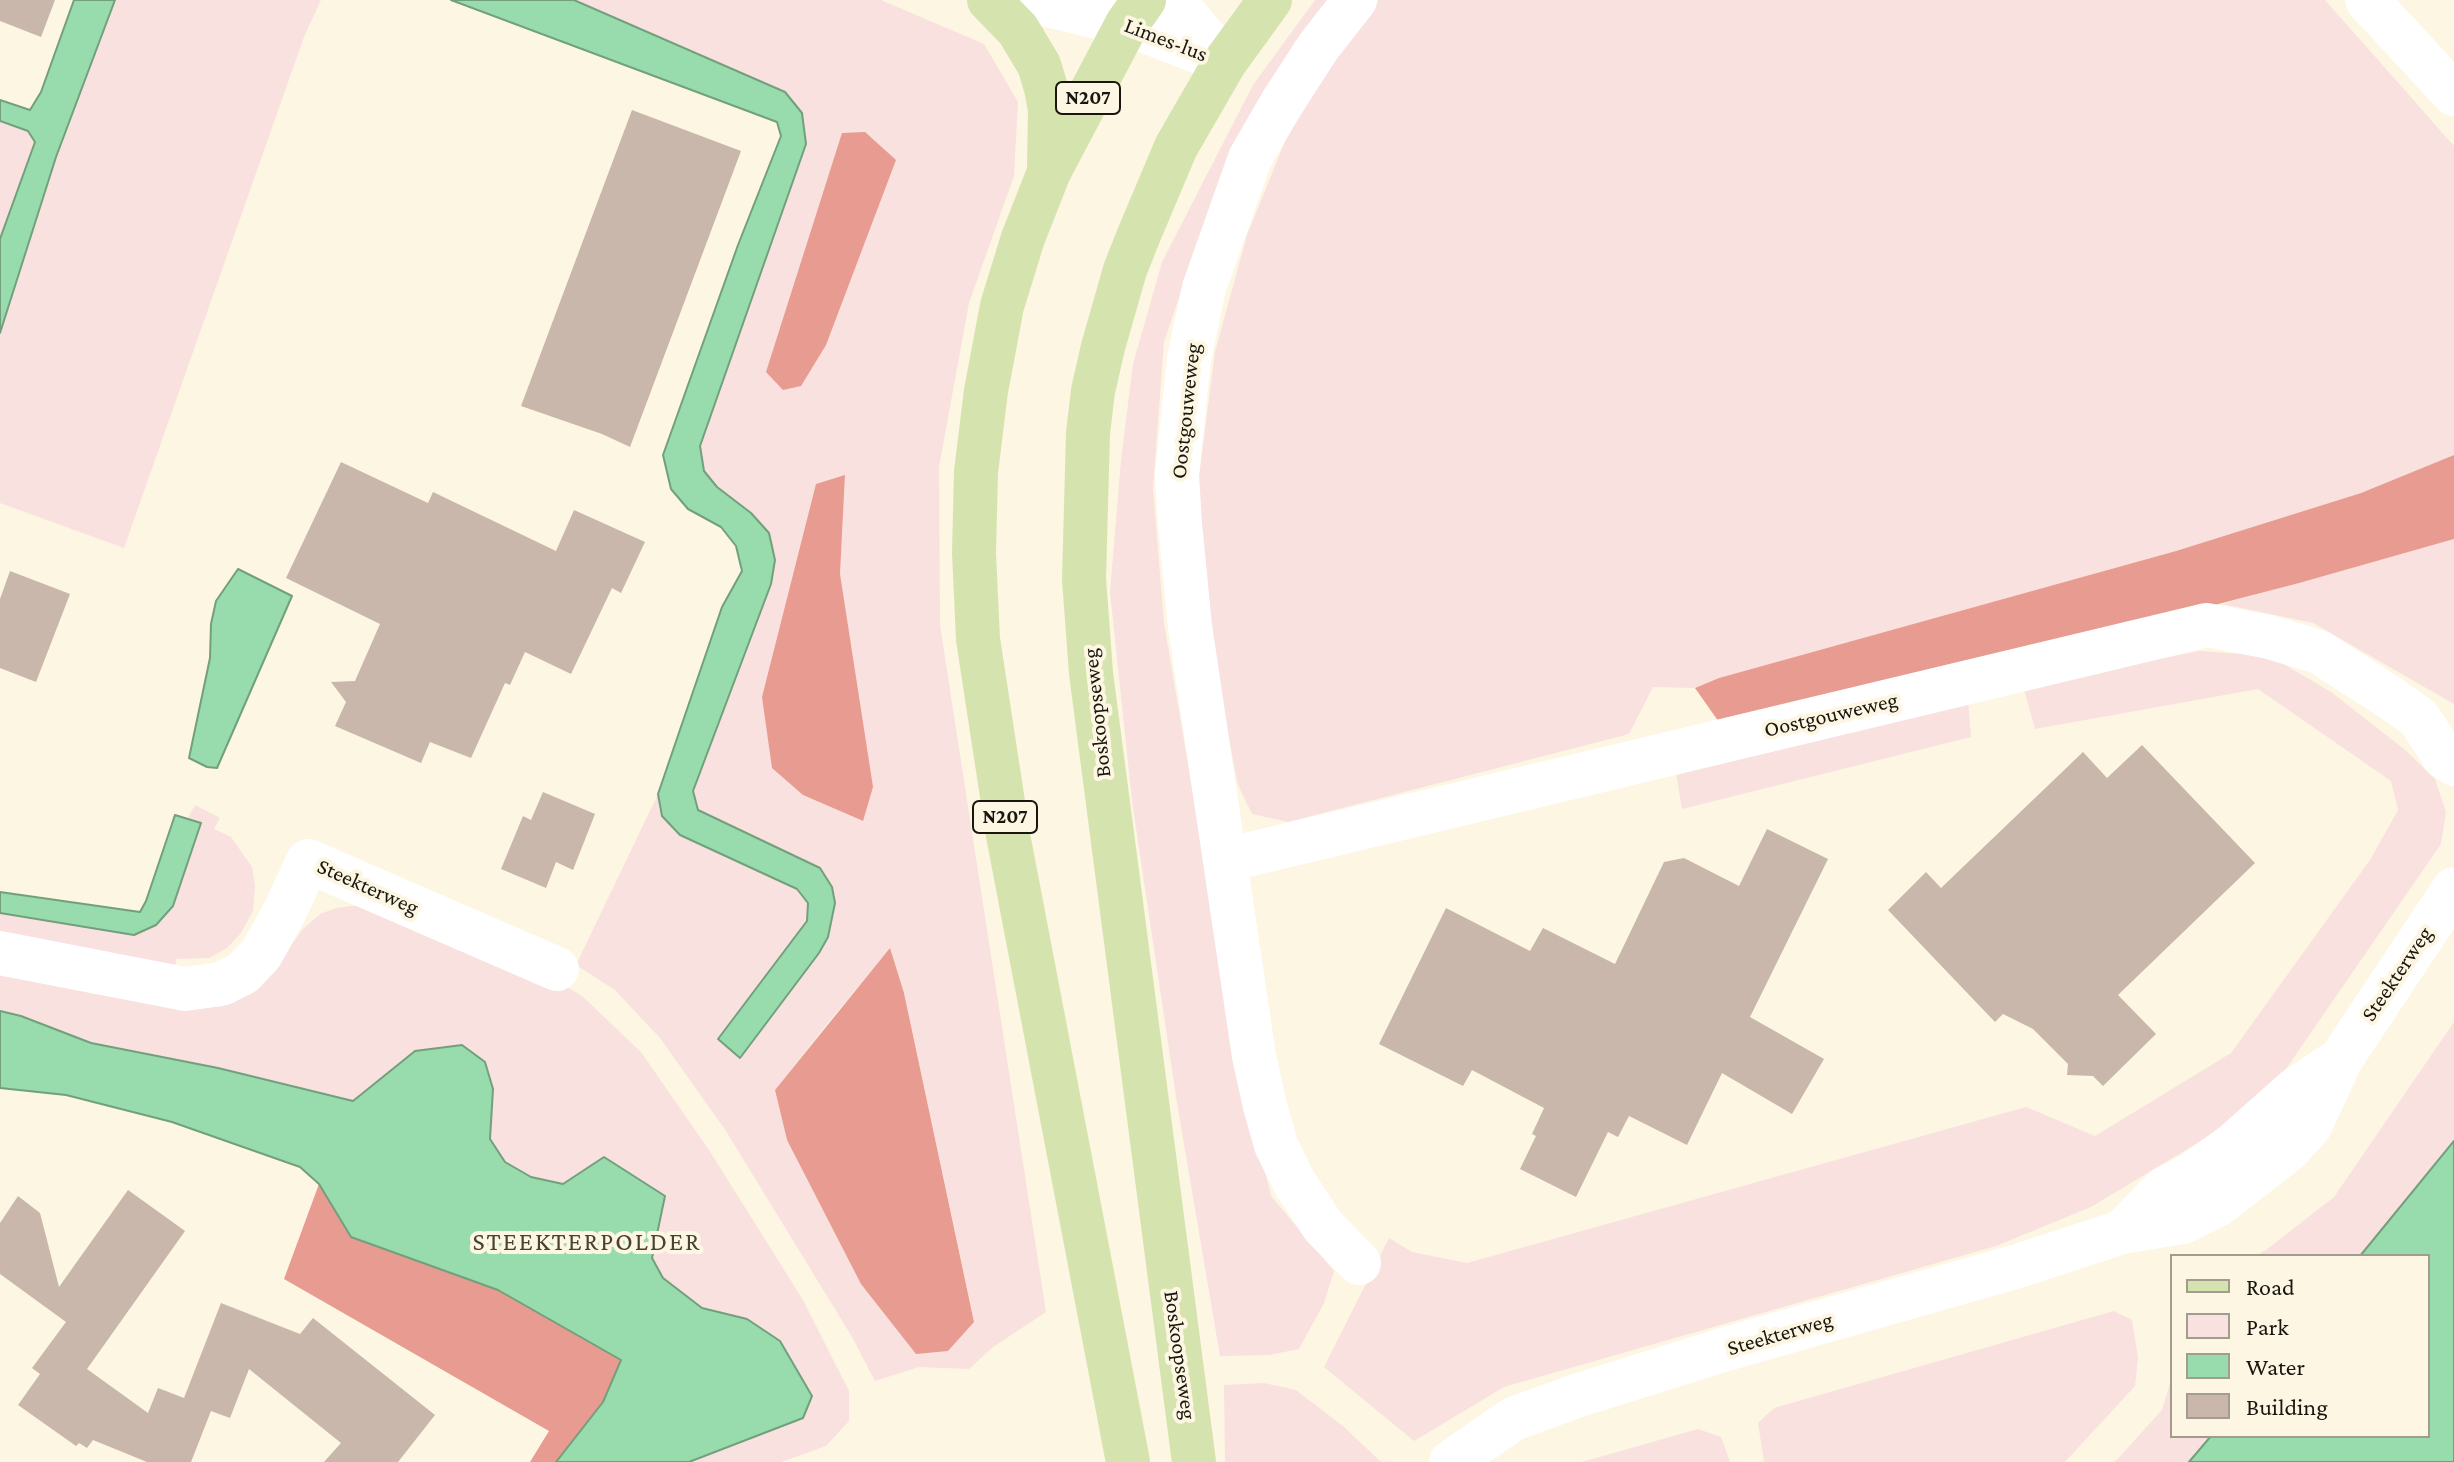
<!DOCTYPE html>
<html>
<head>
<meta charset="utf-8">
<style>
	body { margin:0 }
	#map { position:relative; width:2454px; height:1462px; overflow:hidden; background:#fdf6e3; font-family:"Crimson Pro",serif }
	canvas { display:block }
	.legend { position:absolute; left:2170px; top:1254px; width:260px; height:184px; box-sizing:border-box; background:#fdf6e3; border:2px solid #a19c8e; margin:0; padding:10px 14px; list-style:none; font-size:24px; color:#18160f }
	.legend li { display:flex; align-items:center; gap:16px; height:40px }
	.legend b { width:40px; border:2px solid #a19c8e }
</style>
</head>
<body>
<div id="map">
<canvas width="2454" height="1462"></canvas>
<ul class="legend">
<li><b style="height:10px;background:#d5e4af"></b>Road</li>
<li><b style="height:22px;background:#f8e1de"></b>Park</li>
<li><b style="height:22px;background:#98dbac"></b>Water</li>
<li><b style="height:22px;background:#c8b7aa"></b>Building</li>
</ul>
</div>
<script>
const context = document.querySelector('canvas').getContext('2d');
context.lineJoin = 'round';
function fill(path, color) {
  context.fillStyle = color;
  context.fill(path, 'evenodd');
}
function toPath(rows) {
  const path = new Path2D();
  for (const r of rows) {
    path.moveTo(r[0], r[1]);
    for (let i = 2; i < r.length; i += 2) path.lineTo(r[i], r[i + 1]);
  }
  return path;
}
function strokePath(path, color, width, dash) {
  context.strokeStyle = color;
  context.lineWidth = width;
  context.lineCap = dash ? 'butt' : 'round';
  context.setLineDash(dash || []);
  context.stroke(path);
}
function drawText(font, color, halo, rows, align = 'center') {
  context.font = font + ' "Crimson Pro",serif';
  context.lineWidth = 8;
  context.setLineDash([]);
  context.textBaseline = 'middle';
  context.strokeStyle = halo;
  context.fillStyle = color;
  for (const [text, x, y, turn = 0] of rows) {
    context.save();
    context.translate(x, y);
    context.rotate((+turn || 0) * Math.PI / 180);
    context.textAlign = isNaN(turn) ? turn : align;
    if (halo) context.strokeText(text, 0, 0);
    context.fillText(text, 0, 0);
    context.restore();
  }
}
const green = toPath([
	[115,0,321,0,304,37,124,548,0,503,0,333,56,157],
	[574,0,881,0,984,44,1018,102,1014,176,969,303,939,467,940,625,1046,1312,993,1347,969,1369,919,1367,875,1381,852,1337,726,1131,660,1038,615,990,576,965,658,794,662,816,680,835,797,890,808,903,807,921,791,943,740,1058,819,953,828,937,832,922,820,868,698,810,693,791,771,584,751,513,717,487,704,471,700,446,806,144,802,113,785,92],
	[845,476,840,574,862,821,803,795],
	[890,949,904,993,974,1321,787,1140,775,1090,831,1019],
	[1315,0,1327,0,1294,43,1254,112,1191,262,1164,342,1153,488,1164,623,1238,1057,1271,1196,1334,1271,1324,1303,1299,1349,1269,1355,1220,1356,1177,1103,1132,801,1110,592,1121,460,1133,364,1162,262,1253,85],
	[1379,0,2325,0,2454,146,2454,455,2361,493,2176,551,1719,678,1695,688,1653,687,1629,734,1288,822,1252,814,1238,785,1210,643,1198,484,1215,352,1247,235,1286,139,1348,40],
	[0,121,28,131,35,142,0,239],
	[2454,539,2454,704,2313,623,2222,604],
	[2199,651,2270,656,2331,692,2404,749,2435,779,2446,812,2441,844,2270,1092,2214,1133,2091,1207,1996,1246,1504,1387,1414,1441,1324,1367,1389,1238,1412,1252,1467,1263,2026,1107,2095,1136,2231,1053,2370,860,2398,810,2391,781,2258,689,2035,729,2023,686],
	[1968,701,1971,737,1682,809,1676,773],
	[195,805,220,818,214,829,231,837,252,867,255,886,253,911,241,933,227,948,209,958,176,959,175,972,0,942,0,913,134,935,201,823,188,818],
	[351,906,377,906,553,979,582,996,641,1052,709,1150,803,1300,849,1391,849,1421,826,1446,781,1462,689,1462,803,1418,747,1319,702,1308,663,1278,652,1258,563,1184,531,1177,505,1162,490,1139,493,1089,415,1051,353,1101,218,1068,91,1043,21,1016,0,1011,0,973,146,1001,292,944,303,929,320,914,336,908],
	[2454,1022,2454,1141,2360,1256,2255,1256,2266,1250,2334,1197],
	[2114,1311,2132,1320,2138,1358,2135,1386,2065,1462,1764,1462,1758,1423,1774,1408],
	[2172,1377,2172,1436,2211,1436,2189,1462,2115,1462,2162,1410],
	[1264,1383,1296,1390,1344,1427,1381,1462,1225,1462,1224,1385],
	[1698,1429,1721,1437,1730,1462,1582,1462]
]);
const forest = toPath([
	[865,132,896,160,826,345,801,386,783,390,766,372,842,133],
	[2454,455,2454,539,2299,583,2138,625,1721,725,1695,688,1719,678,2176,551,2361,493],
	[845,475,840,574,873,787,863,821,803,795,772,768,762,697,816,484],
	[890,948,904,993,974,1322,948,1351,916,1354,861,1284,787,1140,775,1090],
	[319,1184,351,1237,498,1290,622,1360,603,1402,556,1462,530,1462,549,1431,284,1279]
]);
const water = toPath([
	[74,0,115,0,56,157,0,333,0,239,35,142,28,131,0,121,0,100,30,110,41,92,74,0],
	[451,0,574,0,785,92,802,113,806,144,700,446,704,471,717,487,751,513,769,533,775,560,771,584,693,791,698,810,820,868,832,887,835,903,828,937,819,953,740,1058,718,1039,807,921,808,903,797,889,680,835,662,816,658,794,722,607,742,571,736,546,721,527,688,509,671,489,663,455,738,245,781,136,777,122,451,0],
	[238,569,292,596,217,768,207,767,189,758,210,658,211,624,216,601,238,569],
	[175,815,201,823,173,906,156,925,134,935,0,913,0,892,140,912,146,901,175,815],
	[0,1011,21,1016,91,1043,218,1068,353,1101,415,1051,462,1045,485,1062,493,1089,490,1139,505,1162,531,1177,563,1184,604,1157,665,1196,652,1258,663,1278,702,1308,747,1319,780,1341,812,1396,803,1418,689,1462,556,1462,603,1402,621,1360,498,1290,351,1237,319,1184,300,1167,172,1122,66,1095,0,1088,0,1011],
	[2454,1141,2454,1462,2189,1462,2211,1436,2428,1436,2428,1256,2360,1256,2454,1141]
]);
const building = toPath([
	[0,0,55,0,41,37,0,21],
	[632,110,741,151,630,447,602,434,521,406],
	[341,462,428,503,433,492,556,551,574,510,645,542,621,593,612,588,571,674,525,652,510,685,505,683,471,758,430,742,421,763,335,726,346,702,331,682,355,681,380,624,286,578],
	[10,571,70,594,36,682,0,668,0,599],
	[2142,745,2255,863,2118,995,2156,1034,2103,1086,2093,1076,2067,1075,2068,1064,2033,1029,2003,1014,1995,1022,1888,910,1926,872,1941,888,2083,752,2107,778],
	[543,792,595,814,573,870,556,862,546,888,501,869,523,816,531,820],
	[1767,829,1828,859,1750,1017,1824,1059,1792,1114,1722,1073,1687,1145,1629,1116,1618,1137,1608,1132,1576,1197,1520,1169,1536,1136,1532,1134,1544,1108,1472,1070,1463,1086,1379,1044,1446,908,1530,951,1543,928,1615,964,1664,862,1684,858,1739,886],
	[128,1190,185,1231,87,1369,148,1413,158,1388,184,1398,221,1303,300,1334,313,1318,435,1415,398,1462,324,1462,341,1443,249,1369,230,1418,211,1411,191,1462,147,1462,93,1440,87,1448,79,1443,76,1446,18,1405,40,1374,32,1368,66,1322,0,1274,0,1223,18,1196,40,1213,59,1287]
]);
const minor = toPath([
	[1355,0,1319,46,1283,101,1250,158,1204,288,1189,359,1177,475,1180,524,1190,626,1254,1056,1265,1106,1276,1145,1294,1182,1323,1226,1359,1263],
	[1226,860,2207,625,2269,637,2319,652,2386,695,2419,718,2444,757,2454,764],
	[0,953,185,989,221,984,243,973,261,954,284,913,308,861,557,969]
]);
const secondary = toPath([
	[1027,0,1127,24,1225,62],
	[1173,0,1221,57],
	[2367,0,2454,94],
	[2122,1232,2164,1189,2191,1175,2233,1145,2296,1089,2341,1059],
	[1451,1462,1513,1419,1576,1396,1726,1349,2018,1266,2122,1232,2183,1222,2219,1204,2287,1151,2310,1126,2341,1059,2454,889]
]);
const primary = toPath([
	[989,0,1018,30,1039,65,1046,88,1050,110,1049,167],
	[1128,1462,1008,835,978,639,974,553,976,472,986,391,1002,306,1023,238,1049,172,1127,24,1144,0],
	[1194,1462,1091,673,1084,579,1088,433,1093,391,1103,347,1125,270,1138,237,1176,147,1225,62,1270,0]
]);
const shields = [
	[1088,98,64],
	[1005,817,64]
];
const shieldNames = [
	["N207",1088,98],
	["N207",1005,817]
];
const streetNames = [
	["Limes-lus",1166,40,21],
	["Oostgouweweg",1186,411,-84],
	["Boskoopseweg",1097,713,-96],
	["Oostgouweweg",1831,715,-13],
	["Steekterweg",368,887,24],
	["Steekterweg",2397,974,-56],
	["Steekterweg",1780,1334,-16],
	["Boskoopseweg",1180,1355,82]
];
const quarterNames = [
	["STEEKTERPOLDER",587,1242]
];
fill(green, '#f8e1de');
fill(forest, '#e89b90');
fill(water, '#98dbac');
strokePath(water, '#72a07d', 2);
fill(building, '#c8b7aa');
strokePath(minor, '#fff', 44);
strokePath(secondary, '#fff', 44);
strokePath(primary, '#d5e4af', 44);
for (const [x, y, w] of shields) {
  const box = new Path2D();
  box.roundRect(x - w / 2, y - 16, w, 32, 6);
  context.fillStyle = '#fdf6e3';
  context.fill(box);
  strokePath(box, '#18160f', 2);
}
drawText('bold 20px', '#18160f', null, shieldNames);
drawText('22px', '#18160f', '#fdf6e3', streetNames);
context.letterSpacing = '2px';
drawText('26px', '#474232', '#fdf6e3', quarterNames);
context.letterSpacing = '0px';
</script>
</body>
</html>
